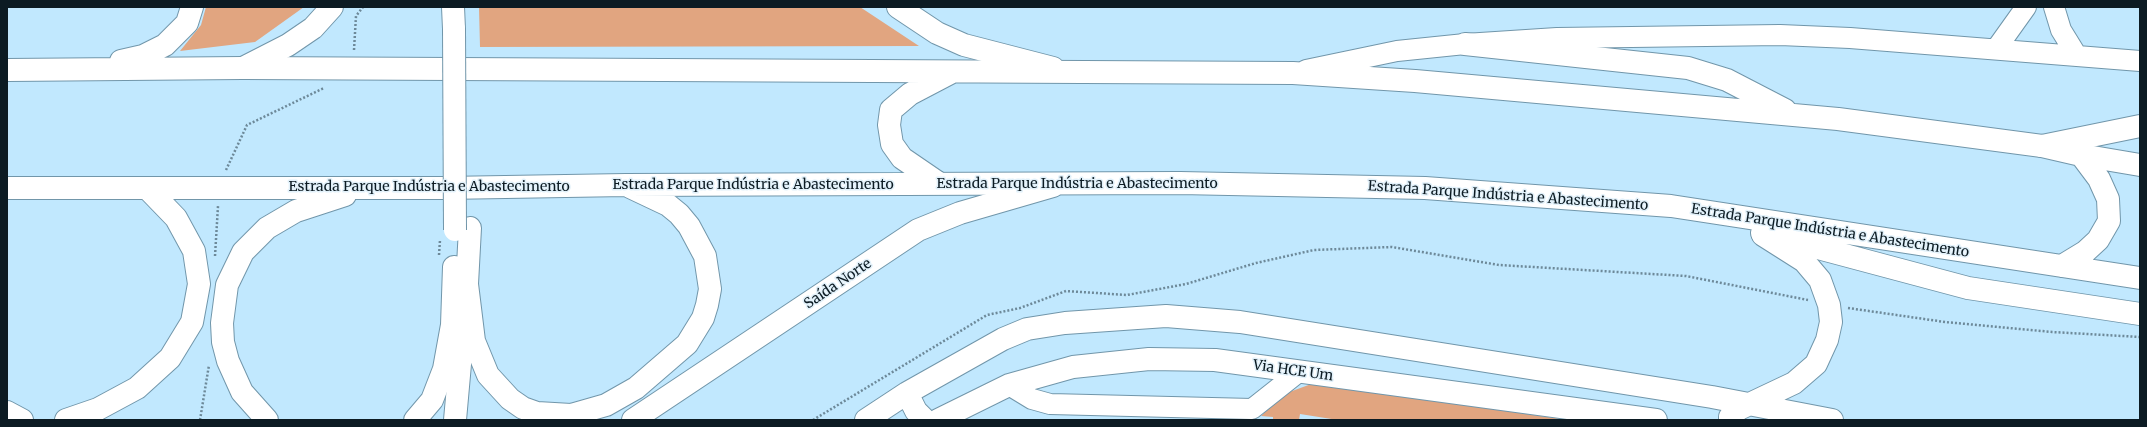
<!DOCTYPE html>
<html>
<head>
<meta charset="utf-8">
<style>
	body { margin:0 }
	#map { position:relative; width:2147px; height:427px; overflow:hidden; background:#c1e8fe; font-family:Merriweather,serif }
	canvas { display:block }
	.frame { position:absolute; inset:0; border:8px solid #0c1b23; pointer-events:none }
</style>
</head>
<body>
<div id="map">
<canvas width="2147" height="427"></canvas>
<div class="frame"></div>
</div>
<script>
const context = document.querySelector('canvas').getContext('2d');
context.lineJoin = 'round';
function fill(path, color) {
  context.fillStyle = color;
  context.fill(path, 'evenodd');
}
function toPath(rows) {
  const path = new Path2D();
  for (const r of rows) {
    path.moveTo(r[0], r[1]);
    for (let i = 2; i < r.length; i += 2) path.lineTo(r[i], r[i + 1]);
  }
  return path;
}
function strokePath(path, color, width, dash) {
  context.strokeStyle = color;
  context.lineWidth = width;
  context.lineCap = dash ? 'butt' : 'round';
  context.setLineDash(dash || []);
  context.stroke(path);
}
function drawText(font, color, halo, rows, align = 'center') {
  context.font = font + ' Merriweather,serif';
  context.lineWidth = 3;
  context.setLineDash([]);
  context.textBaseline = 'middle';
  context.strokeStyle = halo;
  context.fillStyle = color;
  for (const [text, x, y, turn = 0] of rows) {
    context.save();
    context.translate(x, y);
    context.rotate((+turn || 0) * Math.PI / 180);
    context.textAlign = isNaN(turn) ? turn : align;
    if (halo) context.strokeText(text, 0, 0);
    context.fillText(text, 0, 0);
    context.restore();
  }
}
const green = toPath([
	[206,7,304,7,255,42,180,51,201,25],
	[479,7,860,7,919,46,480,47],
	[1314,383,1568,420,1338,420,1300,414,1299,420,1273,420,1273,417,1261,416,1284,394]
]);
const path = toPath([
	[354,50,356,16,363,7],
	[226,170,247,125,324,88],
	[439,255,440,240],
	[215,256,218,206],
	[1848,308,1945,322,2052,332,2140,337],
	[200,420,209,365],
	[813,420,987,315,1020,308,1066,291,1127,295,1186,284,1256,263,1314,250,1392,247,1499,265,1686,276,1808,300]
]);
const minor = toPath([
	[2054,7,2061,30,2077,56],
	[1996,49,2026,7],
	[1306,70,1397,51,1465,44,1557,38,1780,35,1850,38,2140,61],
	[1009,385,1032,399,1050,404,1252,409,1300,371]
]);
const major = toPath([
	[898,7,937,33,964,45,1053,68],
	[243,68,288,45,313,28,332,7],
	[2042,146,2140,126],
	[907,393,916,411,925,420],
	[455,420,465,308],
	[633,420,918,230,960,213,1053,186],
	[866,420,907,393,1003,339,1027,329,1065,323,1166,316,1240,322,1712,397,1832,420],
	[938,420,1009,385,1073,367,1149,359,1215,360,1656,420],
	[1730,420,1730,417,1739,409,1794,383,1816,364,1827,340,1831,322,1829,305,1820,280,1804,261,1763,235]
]);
const highway = toPath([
	[453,7,454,29],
	[1465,44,1688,68,1727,80,1785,110],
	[121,61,143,56,165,45,187,23,192,7],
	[7,70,243,68,1293,73,1415,81,1838,119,2042,146,2081,155,2140,165],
	[940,184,902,158,892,144,889,125,891,110,910,94,952,72],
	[7,188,445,188,626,185,1180,183,1425,188,1671,206,2140,278],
	[470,228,467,284,474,341,488,375,510,399,523,408,537,413,571,415,606,405,636,388,687,344,703,318,707,305,710,289,705,256,689,226,679,214,668,205,630,187],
	[1762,233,1968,288,2140,314],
	[2062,266,2085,252,2098,240,2109,221,2108,199,2099,179,2081,155],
	[7,412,22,420],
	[66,420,98,409,137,388,170,358,192,322,199,284,194,251,176,218,147,188],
	[267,420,242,392,228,361,223,342,222,323,227,285,243,252,267,228,296,211,345,195],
	[415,420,432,400,444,369,452,325,454,267]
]);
const highwayBridge = toPath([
	[454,29,455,230]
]);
const streetNames = [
	["Estrada Parque Indústria e Abastecimento",1077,184],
	["Estrada Parque Indústria e Abastecimento",753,185],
	["Estrada Parque Indústria e Abastecimento",429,187],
	["Estrada Parque Indústria e Abastecimento",1508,196,4],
	["Estrada Parque Indústria e Abastecimento",1830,231,9],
	["Saída Norte",838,284,-34],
	["Via HCE Um",1293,371,8]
];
fill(green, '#e1a580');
strokePath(minor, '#7196aa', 22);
strokePath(major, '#7196aa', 24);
strokePath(highway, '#7196aa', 24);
strokePath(path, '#6d8999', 2.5, [2, 2]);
strokePath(minor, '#fff', 20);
strokePath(major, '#fff', 22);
strokePath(highway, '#fff', 22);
strokePath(highwayBridge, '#7196aa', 24, []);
strokePath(highwayBridge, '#fff', 22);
drawText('14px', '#0c1b23', '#e2f1fa', streetNames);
</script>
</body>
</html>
